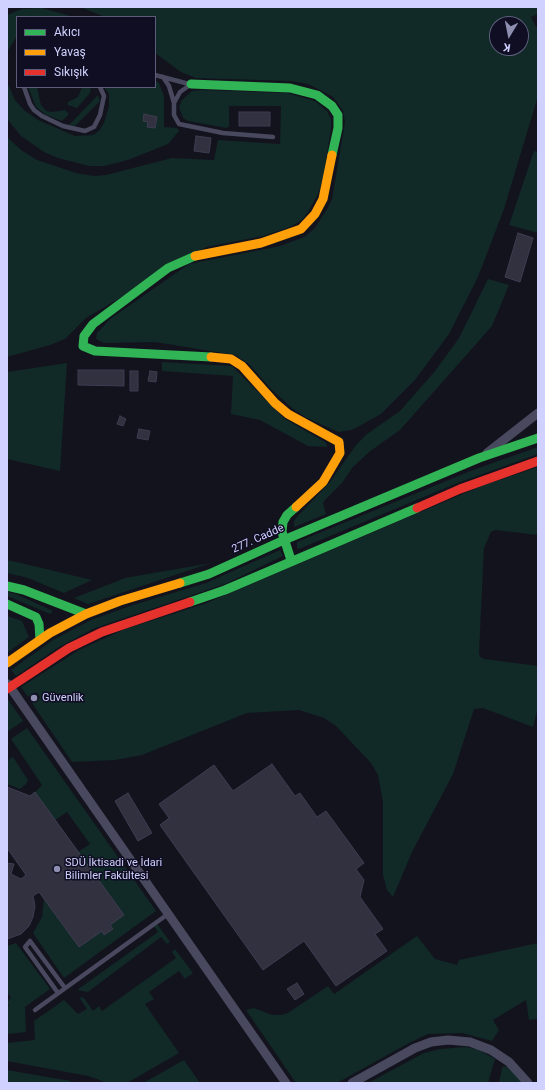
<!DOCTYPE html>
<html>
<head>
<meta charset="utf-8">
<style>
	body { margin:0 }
	#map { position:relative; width:545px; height:1090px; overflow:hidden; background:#13131e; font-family:Roboto,sans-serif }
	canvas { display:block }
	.frame { position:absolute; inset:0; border:8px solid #d0d1ff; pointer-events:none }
	.legend { position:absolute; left:16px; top:16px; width:140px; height:72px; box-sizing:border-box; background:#0f0e23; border:1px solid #5c5c7b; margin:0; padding:5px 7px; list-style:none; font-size:12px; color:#d0d1ff }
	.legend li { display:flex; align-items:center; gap:8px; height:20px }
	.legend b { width:20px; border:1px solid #5c5c7b }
	.north { position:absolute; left:489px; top:16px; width:40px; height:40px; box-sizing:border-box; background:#0f0e23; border:1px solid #5c5c7b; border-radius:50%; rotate:190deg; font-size:11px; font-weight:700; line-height:16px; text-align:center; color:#d0d1ff }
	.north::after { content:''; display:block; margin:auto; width:14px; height:18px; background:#8e8eb0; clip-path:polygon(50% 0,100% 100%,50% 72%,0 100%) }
</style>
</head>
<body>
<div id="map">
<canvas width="545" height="1090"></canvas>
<div class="frame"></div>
<ul class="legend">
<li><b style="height:5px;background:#30b455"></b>Akıcı</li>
<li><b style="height:5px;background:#ff9f0a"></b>Yavaş</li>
<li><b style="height:5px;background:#e5322d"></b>Sıkışık</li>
</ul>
<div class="north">K</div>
</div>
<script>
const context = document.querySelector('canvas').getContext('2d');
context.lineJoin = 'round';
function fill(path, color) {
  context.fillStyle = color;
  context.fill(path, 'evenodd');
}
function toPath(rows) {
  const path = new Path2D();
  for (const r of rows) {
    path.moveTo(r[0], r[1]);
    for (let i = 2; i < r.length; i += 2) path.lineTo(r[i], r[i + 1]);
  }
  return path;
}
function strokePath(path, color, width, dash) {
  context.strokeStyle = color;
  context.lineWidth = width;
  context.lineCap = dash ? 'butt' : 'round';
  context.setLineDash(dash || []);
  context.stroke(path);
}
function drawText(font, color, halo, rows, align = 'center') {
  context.font = font + ' Roboto,sans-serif';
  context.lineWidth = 3;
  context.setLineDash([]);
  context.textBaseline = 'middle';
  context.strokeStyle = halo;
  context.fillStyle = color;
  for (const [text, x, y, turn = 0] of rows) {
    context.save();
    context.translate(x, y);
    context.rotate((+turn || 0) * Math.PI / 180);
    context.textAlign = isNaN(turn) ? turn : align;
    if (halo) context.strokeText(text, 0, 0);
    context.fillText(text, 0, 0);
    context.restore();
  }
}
const green = toPath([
	[80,7,538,7,538,14,531,17,536,27,538,27,538,96,504,209,478,277,449,334,415,380,381,414,352,430,338,432,305,417,292,408,271,389,249,364,235,355,155,342,104,343,96,339,97,333,110,319,189,264,280,246,304,237,314,229,326,211,332,199,345,122,343,111,333,97,308,84,291,81,196,78,181,72,155,53,155,17,105,17],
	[497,24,521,24,521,48,497,48],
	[42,8,74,17,17,17,17,36,7,52,7,15,22,9],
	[155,80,159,83,164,96,164,127,177,128,179,131,168,144,128,160,104,166,89,166,58,158,44,152,21,136,7,119,7,82,15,100,24,110,38,120,75,136,93,135,99,131,104,123,109,106,109,94,104,87,155,87],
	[28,87,37,87,41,105,46,111,53,112,65,110,69,114,62,121,46,115,36,107],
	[82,87,91,87,90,93,77,108,68,105,68,102,78,97],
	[201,90,287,93,315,101,327,111,331,119,331,129,323,177,319,192,308,212,302,220,290,227,263,236,206,247,86,318,65,339,50,345,7,357,7,137,21,150,37,160,76,173,94,176,106,175,172,158,214,160,218,140,280,144,281,106,229,106,229,126,227,128,188,121,183,118,179,107,182,100,192,91],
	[98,95,100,101,75,126,69,125],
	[534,151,538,152,538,233,509,225],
	[488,279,509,285,492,326,400,430,369,452,352,468,342,483,325,500,323,503,326,514,294,527,294,521,296,518,330,482,356,445,367,434,400,411,435,371,459,338],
	[162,362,232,366,285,419,325,442,328,447,308,446,260,420,231,414,233,376,162,371],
	[67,363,60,471,7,459,7,372],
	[538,447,538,454,455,484,299,549,297,548,297,542,473,470],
	[538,467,538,535,495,530,491,532,484,548,479,653,480,657,484,659,538,666,538,707,533,727,483,708,474,709,453,774,412,852,393,897,387,890,383,875,383,802,378,775,371,763,336,726,324,718,299,710,247,713,142,755,115,760,72,762,32,703,40,698,37,692,28,697,21,687,79,650,125,629,204,604,484,485],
	[280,550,283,556,225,584,95,628,59,647,16,676,11,670,53,640,91,620,133,605,206,583],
	[7,560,21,563,92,580,64,593,28,578,7,573],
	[211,563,88,604,74,598,125,578],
	[7,592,16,594,53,611,50,614,7,596],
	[7,616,22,621,29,637,7,653],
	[7,698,23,721,7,732],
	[27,728,156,911,64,978,33,933,42,917,44,899,79,947,102,931,104,935,113,929,110,925,124,915,78,852,90,844,67,812,55,820,35,792,42,785,11,739],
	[13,757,28,780,26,784,20,789,7,784,7,761],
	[156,922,170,942,167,944,161,937,88,992,77,990,158,932,153,925],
	[417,936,435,959,457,965,459,960,538,943,538,1019,529,1020,526,1000,493,1020,499,1030,492,1041,462,1033,428,1034,409,1043,337,1083,296,1083,246,1010,254,1008,272,1015,281,1015,288,1013,328,986,334,994],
	[16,943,50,989,25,1007,26,1032,7,1034,7,1007,9,1006,7,1001,11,998,7,992,7,946],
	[175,949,193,973,185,979,179,971,149,992,154,999,145,1004,179,1053,127,1083,108,1083,88,1076,7,1061,7,1043,35,1040,34,1021,64,1000,78,1014,87,1009,79,997,84,998,93,1011,99,1006,102,1011,176,958,172,952],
	[465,1047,477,1049,495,1059,488,1083,368,1083,424,1053,440,1049],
	[184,1060,200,1083,143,1083],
	[506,1066,511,1070,523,1083,499,1083,502,1067],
	[7,1070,71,1081,70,1083,7,1083]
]);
const building = toPath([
	[239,112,270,112,270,126,239,126,239,112],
	[144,114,157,117,155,128,147,127,148,122,143,121,144,114],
	[196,136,211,138,209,153,194,151,196,136],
	[518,233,533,238,520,282,505,277,518,233],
	[78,370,124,370,124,386,78,385,78,370],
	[130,371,138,371,138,391,130,391,130,371],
	[150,371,157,372,156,382,148,381,150,371],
	[120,416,126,419,123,426,117,424,120,416],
	[139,429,150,431,148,440,137,438,139,429],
	[272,764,295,796,300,793,317,817,326,811,364,863,356,869,364,880,360,897,383,929,375,934,387,951,336,986,304,941,263,970,160,825,169,818,159,804,214,765,233,791,272,764],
	[7,787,30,796,35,792,124,915,110,925,113,929,104,935,102,931,79,947,39,892,33,896,35,906,33,917,29,926,21,934,7,939,7,863,14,864,11,874,21,879,26,875,7,848,7,787],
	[128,793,152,833,138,841,115,801,128,793],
	[297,983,304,994,295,1000,287,989,297,983]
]);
const lane = toPath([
	[155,75,189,84],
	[163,77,169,86,174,103],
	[190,85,180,92,174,103,174,115,179,124,223,133,273,137],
	[24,87,30,104,34,110,42,116,63,126,85,131,94,127,100,115,104,96,100,87],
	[58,993,25,947,30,941,65,988],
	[35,1010,168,914]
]);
const street = toPath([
	[487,453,538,413],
	[8,684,286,1083],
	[352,1083,415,1048,431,1042,448,1040,470,1042,491,1050,509,1062,528,1083]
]);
const fast = toPath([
	[191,84,290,88,317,95,332,106,338,115,338,128,332,155],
	[195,256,168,268,93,324,84,336,83,346,95,351,211,357],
	[291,560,282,532,283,522,287,515,296,507],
	[180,583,209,574,284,540,479,458,538,438],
	[7,586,24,590,86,614],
	[190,602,225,590,417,508],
	[7,604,36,617,39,624,40,640]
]);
const slow = toPath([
	[195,256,261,243,301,229,315,214,323,199,332,155],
	[211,357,231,359,242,366,275,403,288,414,339,442,340,453,323,482,296,507],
	[7,663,50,633,86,614,120,601,180,583]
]);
const jam = toPath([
	[417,508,460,489,538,461],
	[7,689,69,648,102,632,190,602]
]);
const markers = [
	[34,698,4,"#8e8eb0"],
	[57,869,4,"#8e8eb0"]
];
const streetNames = [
	["277. Cadde",258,539,-24]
];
const poiNames = [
	["Güvenlik",42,698],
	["SDÜ İktisadi ve İdari",65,863],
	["Bilimler Fakültesi",65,876]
];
fill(green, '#112927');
fill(building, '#313140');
strokePath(building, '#3e3d52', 1);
strokePath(lane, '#48495f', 4.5);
strokePath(street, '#48495f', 9);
strokePath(fast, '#30b455', 9);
strokePath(slow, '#ff9f0a', 9);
strokePath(jam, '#e5322d', 9);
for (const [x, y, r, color] of markers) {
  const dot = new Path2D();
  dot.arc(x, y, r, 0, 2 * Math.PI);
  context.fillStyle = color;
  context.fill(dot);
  strokePath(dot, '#0f0e23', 1.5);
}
drawText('11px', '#d0d1ff', '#0f0e23', streetNames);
drawText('11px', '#d0d1ff', '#0f0e23', poiNames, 'left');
</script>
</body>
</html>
